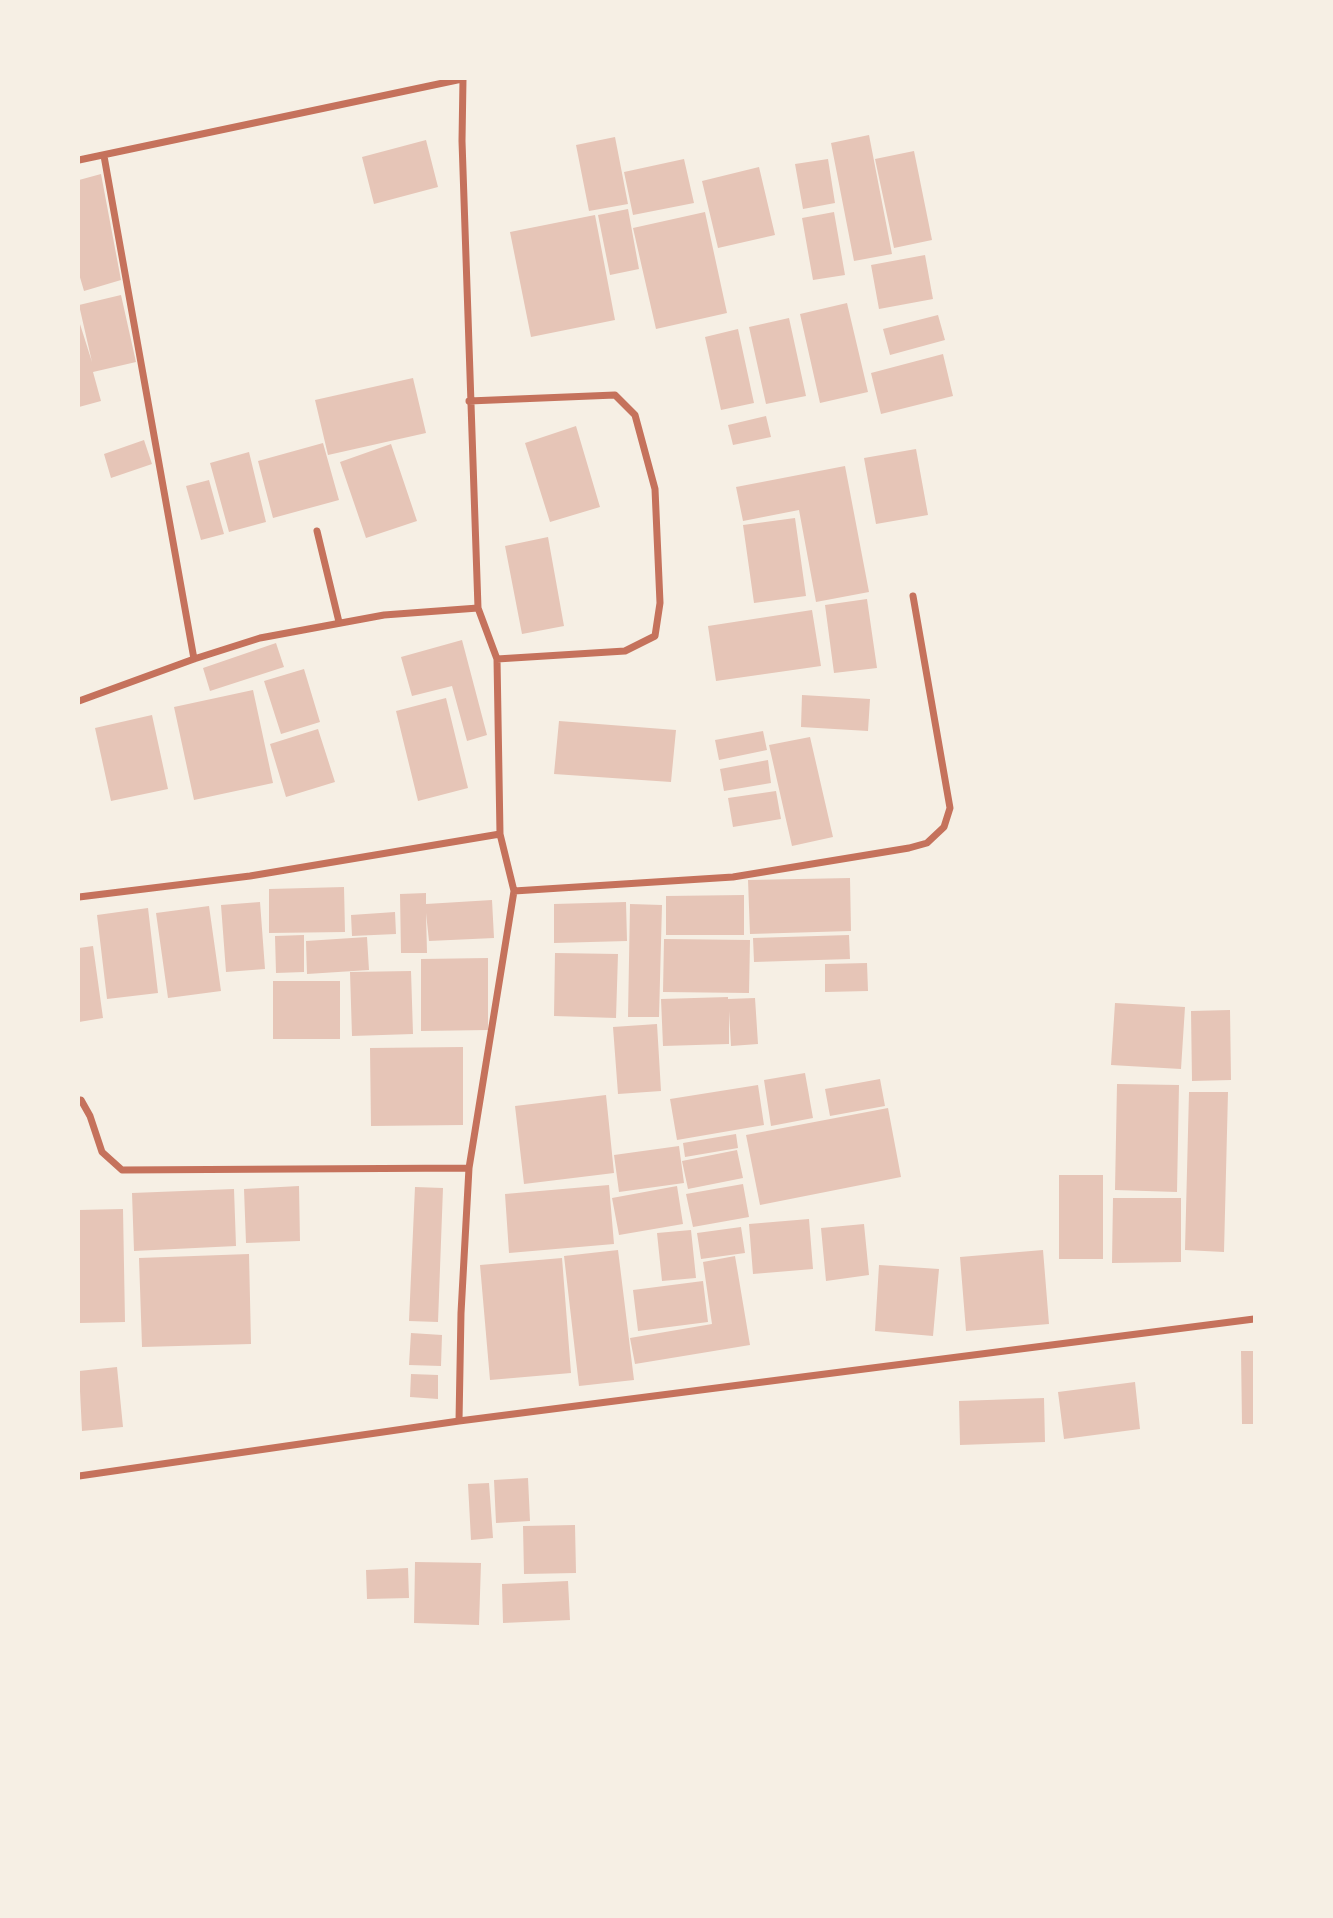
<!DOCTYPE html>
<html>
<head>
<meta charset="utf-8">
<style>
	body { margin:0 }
	#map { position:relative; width:1333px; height:1918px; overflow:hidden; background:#f6efe4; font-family:Barlow,sans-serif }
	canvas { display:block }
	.frame { position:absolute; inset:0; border:80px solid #f6efe4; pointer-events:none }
</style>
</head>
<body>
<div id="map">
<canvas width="1333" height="1918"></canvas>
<div class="frame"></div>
</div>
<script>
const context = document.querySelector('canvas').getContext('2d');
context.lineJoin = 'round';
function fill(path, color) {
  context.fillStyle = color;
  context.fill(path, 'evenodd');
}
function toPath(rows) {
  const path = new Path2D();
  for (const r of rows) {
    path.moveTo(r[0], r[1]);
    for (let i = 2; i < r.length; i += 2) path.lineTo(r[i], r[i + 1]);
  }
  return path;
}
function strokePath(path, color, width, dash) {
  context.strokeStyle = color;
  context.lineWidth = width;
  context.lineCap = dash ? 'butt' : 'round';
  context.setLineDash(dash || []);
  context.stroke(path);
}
const building = toPath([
	[869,135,892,254,854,261,831,143],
	[615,137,628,204,589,211,576,145],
	[426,140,438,187,374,204,362,157],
	[914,151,932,240,894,248,875,159],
	[684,159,694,203,633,215,624,172],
	[828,159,835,203,803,209,795,164],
	[759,167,775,235,718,248,702,181],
	[101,174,121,280,84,291,79,274,79,180],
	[628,209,639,269,610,275,598,215],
	[705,212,727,313,656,329,633,228],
	[834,212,845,275,813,280,802,218],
	[595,215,615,320,531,337,510,232],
	[925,255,933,299,879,309,871,265],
	[121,295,136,362,93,372,101,401,79,407,79,321,92,362,79,305],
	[847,303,868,392,820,403,800,314],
	[938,315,945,340,890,355,883,329],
	[789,318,806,396,766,404,749,327],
	[738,329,754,403,721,410,705,337],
	[943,354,953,396,881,414,871,373],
	[413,378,426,433,328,455,315,400],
	[766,416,771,437,733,445,728,425],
	[576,426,600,507,550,522,525,443],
	[144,440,152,464,111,478,104,454],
	[323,443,339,500,273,518,258,461],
	[391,444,417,521,366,538,340,462],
	[916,449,928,515,876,524,864,458],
	[249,452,266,522,229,532,210,463],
	[845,466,869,592,816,602,799,510,743,521,736,487],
	[209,480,224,534,201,540,186,486],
	[795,518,806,596,754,603,743,525],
	[548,537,564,626,522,634,505,546],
	[867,599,877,668,834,673,825,605],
	[812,610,821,666,716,681,708,626],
	[462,640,487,735,467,741,452,686,412,696,401,657],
	[276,643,284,667,210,691,203,668],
	[304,669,320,722,281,734,264,681],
	[253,690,273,783,194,800,174,707],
	[802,695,870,699,868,731,801,727],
	[446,698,468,788,418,801,396,711],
	[152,715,168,789,111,801,95,728],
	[559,721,676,730,671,782,554,774],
	[318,729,335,782,286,797,270,744],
	[763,731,767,750,719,760,715,740],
	[810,737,833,837,792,846,769,745],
	[768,760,771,783,724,791,720,769],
	[776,791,781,819,733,827,728,798],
	[850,878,851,931,750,934,748,880],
	[344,887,345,932,269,933,269,889],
	[426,893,426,904,492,900,494,938,429,941,426,913,427,953,401,953,400,894],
	[744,895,744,935,666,935,666,896],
	[260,902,265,969,226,972,221,905],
	[626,902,627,941,554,943,554,904],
	[630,904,662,905,659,1017,628,1017],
	[209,906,221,991,168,998,156,913],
	[148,908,158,993,107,999,97,915],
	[395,912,396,934,352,936,351,915],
	[304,935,304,972,276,973,275,936],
	[849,935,850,959,754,962,753,938],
	[367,937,369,970,307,974,306,941],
	[664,939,750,940,749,993,663,992],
	[93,946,103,1018,79,1022,79,948],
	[555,953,618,954,616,1018,554,1016],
	[488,958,488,1030,421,1031,421,959],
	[867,963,868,991,825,992,825,964],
	[411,971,413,1034,352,1036,350,972],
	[273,981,340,981,340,1039,273,1039],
	[728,997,728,999,755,998,758,1044,731,1046,729,1011,729,1044,663,1046,661,999],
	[1115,1003,1185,1007,1181,1069,1111,1065],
	[1230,1010,1231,1080,1192,1081,1191,1011],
	[657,1024,661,1091,618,1094,613,1027],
	[463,1047,463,1125,371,1126,370,1048],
	[805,1073,813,1118,771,1126,764,1080],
	[880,1079,885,1106,830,1116,825,1089],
	[1117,1084,1179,1085,1177,1192,1115,1190],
	[758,1085,764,1125,677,1140,670,1099],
	[1189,1092,1228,1092,1224,1252,1185,1250],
	[606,1095,614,1173,524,1184,515,1106],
	[888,1108,901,1177,760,1205,746,1135],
	[736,1134,738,1148,685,1157,683,1143],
	[679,1146,684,1183,619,1192,614,1155],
	[737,1150,743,1178,688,1189,682,1161],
	[1059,1175,1103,1175,1103,1259,1059,1259],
	[743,1184,749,1217,693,1227,686,1194],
	[609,1185,614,1244,509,1253,505,1194],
	[299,1186,300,1241,246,1243,244,1189],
	[677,1186,683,1224,619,1235,612,1198],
	[415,1187,443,1188,438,1322,409,1321],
	[234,1189,236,1246,134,1251,132,1193],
	[1113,1198,1181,1198,1181,1262,1112,1263],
	[123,1209,125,1322,80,1323,79,1210],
	[809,1219,813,1269,753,1274,749,1224],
	[864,1224,869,1275,826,1281,821,1228],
	[741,1227,745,1253,701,1259,697,1233],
	[691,1230,696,1278,662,1281,657,1233],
	[618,1250,634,1380,579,1386,564,1256],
	[1043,1250,1049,1324,966,1331,960,1257],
	[249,1254,251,1344,142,1347,139,1258],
	[735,1256,750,1345,635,1364,630,1338,712,1324,703,1262],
	[562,1258,571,1373,490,1380,480,1265],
	[879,1265,939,1269,933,1336,875,1331],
	[703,1281,708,1322,638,1331,633,1290],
	[411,1333,442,1335,441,1366,409,1365],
	[1241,1351,1254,1351,1254,1424,1242,1424],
	[117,1367,123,1427,82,1431,79,1371],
	[411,1374,438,1375,438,1399,410,1397],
	[1135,1382,1140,1429,1064,1439,1058,1392],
	[1044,1398,1045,1442,960,1445,959,1401],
	[528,1478,530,1521,496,1523,494,1480],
	[489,1483,493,1538,471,1540,468,1484],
	[575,1525,576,1573,524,1574,523,1526],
	[415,1562,481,1563,479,1625,414,1623],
	[408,1568,409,1598,367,1599,366,1570],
	[568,1581,570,1620,503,1623,502,1584]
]);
const minor = toPath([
	[104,156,194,659],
	[79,160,462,79],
	[469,401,615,395,635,415,655,489,660,603,655,636,625,651,497,659],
	[317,531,339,622],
	[79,701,194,659,260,638,384,615,478,608],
	[514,891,733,877,909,848,927,843,944,827,950,808,913,596],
	[79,897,250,876,500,834],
	[79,1100,81,1100,90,1116,102,1152,122,1170,469,1168],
	[459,1421,461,1313,469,1168,514,891,500,834,497,659,478,608,462,141,463,79],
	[79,1476,459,1421,1254,1319]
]);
fill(building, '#e6c5b7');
strokePath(minor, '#c5725c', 7);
</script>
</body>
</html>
